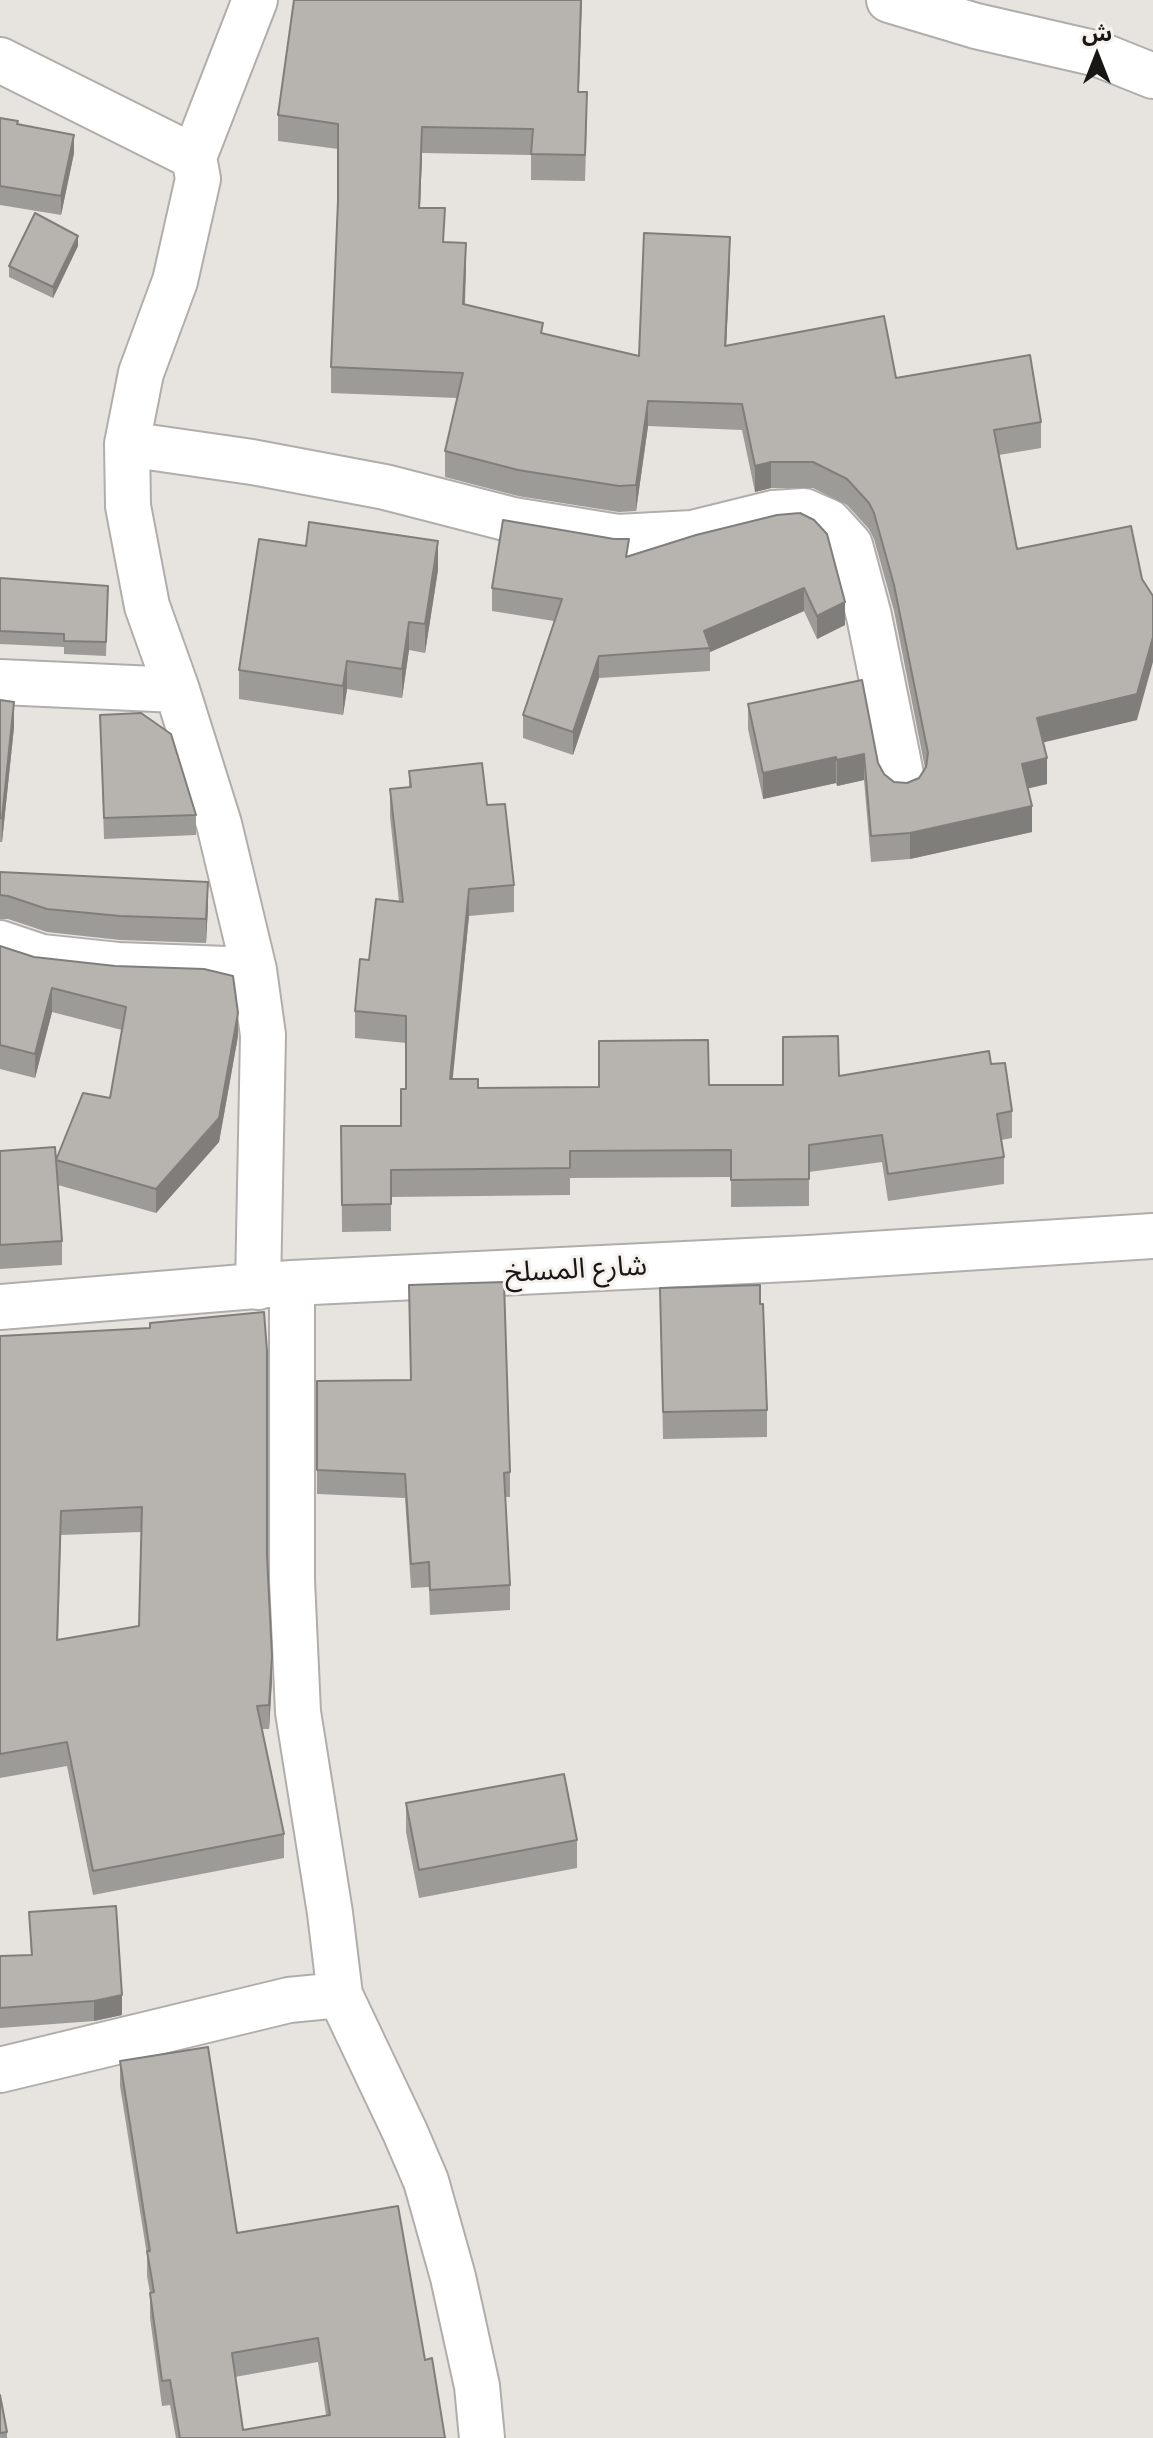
<!DOCTYPE html>
<html>
<head>
<meta charset="utf-8">
<style>
	body { margin:0 }
	#map { position:relative; width:1153px; height:2438px; overflow:hidden; background:#e7e4e0; font-family:"Noto Sans","Noto Sans Arabic",sans-serif }
	canvas { display:block }
	.north { position:absolute; left:1057px; top:16px; width:80px; height:80px; -webkit-text-stroke:6px #f5f1ed; paint-order:stroke; rotate:0deg; font-size:22px; font-weight:700; line-height:32px; text-align:center; color:#181716 }
	.north::after { content:''; display:block; margin:auto; width:28px; height:36px; background:#181716; clip-path:polygon(50% 0,100% 100%,50% 72%,0 100%) }
</style>
</head>
<body>
<div id="map">
<canvas width="1153" height="2438"></canvas>
<div class="north">ش</div>
</div>
<script>
const context = document.querySelector('canvas').getContext('2d');
context.lineJoin = 'round';
function toPath(rows) {
  const path = new Path2D();
  for (const r of rows) {
    path.moveTo(r[0], r[1]);
    for (let i = 2; i < r.length; i += 2) path.lineTo(r[i], r[i + 1]);
  }
  return path;
}
function strokePath(path, color, width, dash) {
  context.strokeStyle = color;
  context.lineWidth = width;
  context.lineCap = dash ? 'butt' : 'round';
  context.setLineDash(dash || []);
  context.stroke(path);
}
function fill(path, color) {
  context.fillStyle = color;
  context.fill(path, 'evenodd');
}
function drawText(font, color, halo, rows, align = 'center') {
  context.font = font + ' "Noto Sans","Noto Sans Arabic",sans-serif';
  context.lineWidth = 6;
  context.setLineDash([]);
  context.textBaseline = 'middle';
  context.strokeStyle = halo;
  context.fillStyle = color;
  for (const [text, x, y, turn = 0] of rows) {
    context.save();
    context.translate(x, y);
    context.rotate((+turn || 0) * Math.PI / 180);
    context.textAlign = isNaN(turn) ? turn : align;
    if (halo) context.strokeText(text, 0, 0);
    context.fillText(text, 0, 0);
    context.restore();
  }
}
const street = toPath([
	[0,60,194,157],
	[127,444,252,462,385,487,513,520,618,537,692,533,773,513,804,511,829,522,850,545,869,616,903,784],
	[0,682,177,690,219,824,254,970,263,1035,258,1287],
	[177,690,147,606,128,506,127,444,141,373,175,281,198,179,194,157,255,0],
	[0,943,42,957,118,965,254,970],
	[0,1307,292,1283,809,1258,1153,1236],
	[340,1995,405,2132,426,2181,453,2277,477,2386,482,2438],
	[0,2070,289,2000,340,1995,330,1913,298,1712,292,1580,292,1283]
]);
const secondary = toPath([
	[889,0,976,26,1098,54,1153,76]
]);
const wall = toPath([
	[579,92,587,117,585,181,531,180,531,155,422,153,420,208,445,242,466,269,465,305,543,334,639,356,730,263,726,346,896,378,1041,422,1041,448,999,455,1017,549,1137,720,1043,742,1047,784,1028,788,1032,832,910,859,871,862,864,780,837,786,836,783,763,799,748,729,748,704,878,763,884,774,894,782,907,783,919,778,925,768,894,611,874,539,869,529,847,505,813,488,771,488,755,492,742,430,648,426,636,511,619,512,518,496,445,477,445,451,457,398,331,393,331,367,338,201,338,149,278,141,278,115],
	[0,118,18,124,74,153,61,215,0,205],
	[78,246,53,298,9,277,9,266],
	[777,515,845,625,817,639,804,611,710,652,710,671,599,678,573,755,523,738,523,715,554,621,492,611,492,588,629,556],
	[438,570,425,653,409,650,402,698,347,689,343,715,239,699,239,670],
	[0,578,108,586,106,656,64,654,64,647,0,644],
	[0,700,14,727,2,842,0,842],
	[100,715,196,815,196,835,104,839],
	[409,771,487,805,514,885,514,912,469,916,452,1079,478,1088,783,1085,839,1076,991,1064,1012,1111,1012,1138,1001,1140,1004,1157,1004,1184,888,1201,882,1162,809,1172,809,1206,731,1207,731,1177,570,1178,570,1195,391,1197,391,1231,342,1232,341,1126,401,1126,406,1089,406,1043,355,1038,355,1011,369,960,399,902,390,816,390,789,409,787],
	[0,872,208,906,206,943,120,940,47,932,8,919,0,919],
	[0,946,238,1036,219,1142,156,1213,58,1185,62,1241,62,1265,0,1269,0,1151,56,1160,110,1098,122,1030,52,1012,35,1078,0,1069],
	[409,1285,510,1472,510,1497,505,1497,510,1585,510,1610,430,1615,429,1587,411,1588,405,1498,317,1494,317,1381,411,1380],
	[660,1288,760,1304,767,1410,767,1437,663,1439],
	[0,1336,267,1556,272,1680,269,1729,262,1729,284,1834,284,1858,93,1895,67,1766,0,1778],
	[141,1532,139,1626,58,1640,61,1535],
	[406,1803,577,1840,577,1868,419,1898,406,1832],
	[29,1912,122,2015,94,2021,0,2028,0,1956,31,1956],
	[120,2061,237,2233,425,2360,445,2438,176,2438,170,2405,162,2406,150,2318,150,2293,147,2276,147,2255,120,2086],
	[318,2362,326,2415,243,2430,235,2377],
	[0,2395,7,2432,7,2438,0,2438]
]);
const shadedWall = toPath([
	[581,0,582,0,578,117,578,92],
	[422,127,422,153,419,233,419,208],
	[74,135,74,153,61,215,61,196],
	[78,236,78,246,53,298,53,287],
	[730,237,730,263,725,372,725,346],
	[466,243,466,269,463,330,463,304],
	[648,401,648,426,636,511,636,485],
	[771,462,771,488,755,492,755,466],
	[438,541,438,570,425,653,425,624],
	[804,588,804,611,710,652,704,631],
	[845,602,845,625,817,639,817,616],
	[409,622,409,650,402,698,402,669],
	[1153,637,1153,662,1137,720,1037,744,1037,718],
	[599,656,599,678,573,755,573,732],
	[347,661,347,689,343,715,343,686],
	[14,702,14,727,2,842,2,818],
	[864,754,864,780,837,786,837,760],
	[836,757,836,783,763,799,763,773],
	[1047,758,1047,784,1022,790,1022,764],
	[1032,806,1032,832,910,859,910,833],
	[208,882,208,906,206,943,206,919],
	[469,889,469,916,450,1106,450,1079],
	[52,988,52,1012,35,1078,35,1054],
	[238,1013,238,1036,219,1142,156,1213,156,1189],
	[272,1656,272,1680,269,1729,269,1705],
	[122,1995,122,2015,94,2021,94,2001]
]);
const building = toPath([
	[294,0,581,0,578,92,587,92,585,155,531,154,533,129,422,127,419,208,445,208,443,242,466,243,463,304,543,323,541,333,639,356,644,233,730,237,725,346,884,316,896,378,1030,355,1041,422,994,430,1017,549,1131,526,1142,579,1153,596,1153,637,1137,694,1037,718,1047,758,1022,764,1032,806,910,833,871,836,864,754,837,760,836,757,763,773,748,704,862,680,878,763,884,774,894,782,907,783,919,778,926,767,928,753,894,585,874,513,869,503,847,479,813,462,771,462,755,466,742,404,648,401,636,485,619,486,518,470,445,451,463,373,331,367,338,201,338,124,278,115,294,0],
	[0,118,18,121,17,124,74,135,61,196,0,186,0,118],
	[35,213,78,236,53,287,9,266,35,213],
	[800,513,814,520,827,534,845,602,817,616,804,588,704,631,710,648,599,656,573,732,523,715,562,599,492,588,503,520,614,539,629,539,626,557,696,535,777,515,800,513],
	[309,522,438,541,425,624,409,622,402,669,347,661,343,686,239,670,259,539,306,546,309,522],
	[0,578,108,586,106,642,64,641,64,634,0,631,0,578],
	[0,700,14,702,2,818,0,818,0,700],
	[141,713,171,734,196,815,104,818,100,715,141,713],
	[482,763,487,805,505,804,514,885,469,889,450,1079,478,1079,478,1088,599,1087,599,1041,708,1040,709,1085,783,1085,783,1037,838,1036,839,1076,989,1051,991,1064,1005,1063,1012,1111,997,1114,1004,1157,888,1174,882,1135,809,1145,809,1179,731,1180,731,1150,570,1151,570,1168,391,1170,391,1204,342,1205,341,1126,401,1126,401,1089,406,1089,406,1016,355,1011,360,959,369,960,376,899,403,902,390,789,411,787,409,771,482,763],
	[0,872,208,882,206,919,120,916,47,909,8,896,0,895,0,872],
	[0,946,34,957,115,966,204,969,233,976,238,1013,219,1118,156,1189,56,1160,62,1241,0,1245,0,1151,55,1147,56,1160,83,1093,110,1098,126,1007,52,988,35,1054,0,1045,0,946],
	[504,1282,510,1472,504,1473,510,1585,430,1590,429,1562,411,1564,405,1474,317,1470,317,1381,411,1380,409,1285,504,1282],
	[760,1285,760,1304,763,1304,767,1410,663,1412,660,1288,760,1285],
	[264,1312,267,1351,267,1556,272,1656,269,1705,257,1706,284,1834,93,1871,67,1742,0,1754,0,1336,150,1328,150,1323,264,1312],
	[142,1507,139,1626,57,1640,61,1511,142,1507],
	[564,1774,577,1840,419,1870,406,1803,564,1774],
	[116,1906,122,1995,94,2001,0,2008,0,1956,32,1955,29,1912,116,1906],
	[208,2047,237,2233,398,2206,425,2360,432,2358,445,2438,180,2438,170,2380,162,2381,150,2293,154,2292,147,2251,150,2251,120,2061,208,2047],
	[318,2338,330,2415,243,2430,232,2353,318,2338],
	[0,2395,7,2432,0,2433,0,2395]
]);
const streetNames = [
	["شارع المسلخ",576,1270,-3]
];
strokePath(street, '#b1adaa', 48);
strokePath(secondary, '#b1adaa', 48);
strokePath(street, '#fff', 44);
strokePath(secondary, '#fff', 44);
fill(wall, '#9d9b97');
fill(shadedWall, '#807e7b');
fill(building, '#b7b4b0');
strokePath(building, '#807e7b', 2);
drawText('28px', '#181716', '#f5f1ed', streetNames);
</script>
</body>
</html>
